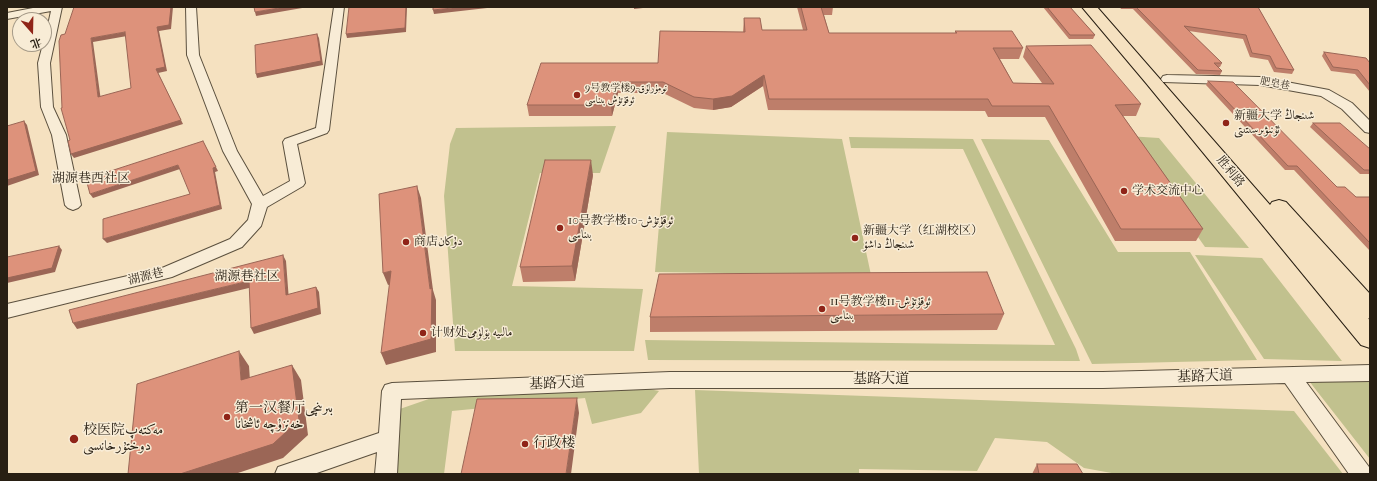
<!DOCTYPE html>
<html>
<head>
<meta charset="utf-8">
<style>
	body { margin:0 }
	#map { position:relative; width:1377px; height:481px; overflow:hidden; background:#f5e1c0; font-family:"IM FELL French Canon","Noto Serif SC",serif }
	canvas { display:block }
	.frame { position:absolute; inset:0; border:8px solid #281f13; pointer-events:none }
	.north { position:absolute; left:12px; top:12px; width:40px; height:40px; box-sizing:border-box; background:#f8ecd6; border:1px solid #a59a88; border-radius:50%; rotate:160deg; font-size:11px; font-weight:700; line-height:16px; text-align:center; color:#281f13 }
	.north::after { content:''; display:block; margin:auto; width:14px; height:18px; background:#8f2418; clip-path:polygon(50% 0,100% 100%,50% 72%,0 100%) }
</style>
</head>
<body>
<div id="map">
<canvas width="1377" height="481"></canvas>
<div class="frame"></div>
<div class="north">北</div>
</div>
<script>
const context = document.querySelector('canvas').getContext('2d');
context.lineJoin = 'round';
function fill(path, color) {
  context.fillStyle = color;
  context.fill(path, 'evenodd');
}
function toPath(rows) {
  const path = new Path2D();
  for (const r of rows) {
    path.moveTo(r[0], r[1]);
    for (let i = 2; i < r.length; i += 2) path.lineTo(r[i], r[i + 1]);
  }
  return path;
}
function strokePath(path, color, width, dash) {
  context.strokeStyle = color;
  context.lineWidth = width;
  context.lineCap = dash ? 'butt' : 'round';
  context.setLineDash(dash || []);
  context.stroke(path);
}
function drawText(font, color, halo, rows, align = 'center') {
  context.font = font + ' "IM FELL French Canon",Amiri,"Noto Serif SC",serif';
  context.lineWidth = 3;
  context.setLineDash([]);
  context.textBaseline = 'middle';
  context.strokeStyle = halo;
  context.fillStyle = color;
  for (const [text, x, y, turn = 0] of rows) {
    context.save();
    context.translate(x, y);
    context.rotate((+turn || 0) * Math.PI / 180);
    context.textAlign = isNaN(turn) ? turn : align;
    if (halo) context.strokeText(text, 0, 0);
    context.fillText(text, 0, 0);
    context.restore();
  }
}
const green = toPath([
	[616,126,600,173,540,173,512,286,643,289,634,351,455,351,444,196,450,144,456,128],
	[667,132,842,139,871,275,655,272],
	[1127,136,1159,138,1249,248,1205,247],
	[849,137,973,139,1076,349,1080,361,648,360,645,340,1055,345,963,149,851,148],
	[981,139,1049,140,1118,252,1190,252,1257,360,1092,364],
	[1195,255,1262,258,1342,361,1264,359],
	[1370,380,1370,459,1309,381],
	[628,385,659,391,641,413,592,424,585,398,452,411,444,474,394,474,397,410,446,393],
	[695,390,1294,411,1343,474,1117,474,1084,468,1047,442,995,438,977,471,859,469,859,474,699,474]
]);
const minor = toPath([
	[38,7,62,7,50,63,53,107,66,135,81,205,78,208,73,210,68,208,65,205,52,135,41,107,38,63,43,44,44,44,51,11,7,19,7,13,38,7],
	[186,7,196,7,199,55,237,151,263,196,290,181,283,142,285,139,316,128,334,7,344,7,329,130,327,133,297,144,305,183,303,186,267,207,261,226,242,247,172,277,7,318,7,304,162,268,230,239,248,220,252,204,223,151,187,55,186,7],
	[1167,75,1260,77,1329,90,1352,103,1370,121,1370,133,1365,132,1342,109,1321,96,1260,85,1163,82,1161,79,1163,76,1167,75],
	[1370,365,1370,381,1306,382,1369,467,1370,474,1349,474,1285,383,1103,388,670,388,401,399,397,474,375,474,377,452,314,474,275,474,278,467,379,433,382,391,385,385,392,383,670,372,1103,372,1370,365]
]);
const primary = toPath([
	[1082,7,1097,7,1270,205,1272,202,1279,200,1286,202,1370,294,1370,319,1368,318,1370,321,1370,348,1361,345,1146,83,1082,7]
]);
const wall = toPath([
	[797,7,833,7,832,15,824,15,829,33,955,33,955,31,1023,48,1019,59,1000,59,1013,83,1042,83,1023,57,1026,46,1141,104,1136,116,1123,116,1203,229,1196,241,1115,241,1045,117,988,117,985,111,768,110,763,86,731,107,713,110,694,108,663,93,618,93,612,116,529,116,527,105,658,63,743,32,744,18,762,30,803,30],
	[1043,7,1070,7,1095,35,1093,39,1069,39],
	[1120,7,1258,7,1294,70,1292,74,1274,72,1268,60,1250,57,1243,39,1189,31,1222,63,1220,67,1218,67,1222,71,1220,75,1196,74,1133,9,1121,9],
	[1324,52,1370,63,1370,92,1355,74,1331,71,1322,56],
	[1208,81,1337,187,1356,197,1370,197,1370,251,1294,170,1285,170,1206,85],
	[1313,123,1370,149,1370,174,1360,174,1310,127],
	[593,175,575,281,523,282,520,267],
	[1004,314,997,330,650,332,650,317],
	[1037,464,1083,474,1032,474]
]);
const shadedWall = toPath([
	[171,7,173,7,171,29,159,31,167,71,158,73,183,124,74,158,71,154,156,69,157,27],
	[285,7,308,7,256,16,255,12],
	[406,7,407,7,406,32,347,38,346,34],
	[462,7,496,7,434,14,433,10],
	[634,7,652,7,634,9],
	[125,32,127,36,93,42,101,101,98,97,91,38],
	[317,34,319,38,323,65,257,78,256,74],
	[764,75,763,86,731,107,713,110,713,99],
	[617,82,618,93,612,116,611,105],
	[24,121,27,125,39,175,7,186,7,180],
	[203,141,218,171,215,172,222,209,107,243,103,239,220,205],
	[591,160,593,175,575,281,572,266],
	[178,165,180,169,93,198,90,194],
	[417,186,421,198,433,290,436,300,436,352,386,365,381,353,430,289],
	[59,246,62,250,55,272,7,283,7,278],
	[283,255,286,261,289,301,286,295],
	[391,271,396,283,388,285,383,273],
	[249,281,253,287,77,329,73,323],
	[316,287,319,292,321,314,254,334,251,328],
	[239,351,249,366,251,395,241,380],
	[292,365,301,380,308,435,283,458,235,474,180,474],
	[577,398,579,413,571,474,566,474]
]);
const building = toPath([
	[74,7,171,7,169,25,157,27,165,67,156,69,181,120,71,154,68,141,70,140,61,108,62,108,59,41,61,35,65,34,74,7],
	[125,32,131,88,98,97,91,38,125,32],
	[254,7,285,7,255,12,254,7],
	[349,7,406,7,405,28,346,34,349,7],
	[433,7,462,7,433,10,433,7],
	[801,7,821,7,829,33,957,33,955,31,1012,31,1023,48,993,48,1013,83,1054,84,1026,46,1091,45,1141,104,1115,105,1203,229,1121,229,1049,106,992,106,988,99,769,99,764,75,732,96,713,99,694,97,663,82,617,82,611,105,527,105,541,63,658,63,660,31,745,32,744,18,760,18,762,30,807,30,801,7],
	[1047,7,1070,7,1095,35,1070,35,1047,7],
	[1136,7,1258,7,1294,70,1276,68,1270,56,1252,53,1246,35,1184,26,1222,63,1214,63,1222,71,1198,70,1136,7],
	[317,34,321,61,256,74,255,45,317,34],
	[1324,52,1366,58,1370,63,1370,85,1358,70,1333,67,1324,52],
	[1208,81,1233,82,1337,187,1345,187,1356,197,1370,197,1370,243,1297,166,1288,166,1208,81],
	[24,121,36,171,7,180,7,126,24,121],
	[1313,123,1340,123,1370,149,1370,170,1364,170,1313,123],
	[203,141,216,167,213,168,220,205,103,239,103,219,190,194,178,165,90,194,86,179,203,141],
	[545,160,591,160,572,266,520,267,545,160],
	[417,186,430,289,432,288,431,339,381,353,391,271,383,273,379,194,417,186],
	[59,246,52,268,7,278,7,257,59,246],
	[283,255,286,295,316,287,318,308,251,328,249,281,73,323,69,310,283,255],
	[987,272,1004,314,650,317,659,274,987,272],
	[239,351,241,380,292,365,299,420,273,444,180,474,128,474,137,384,239,351],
	[577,398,566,474,461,474,477,399,577,398],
	[1037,464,1077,464,1083,474,1039,474,1037,464]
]);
const markers = [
	[577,95,4,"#8f2418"],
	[1226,123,4,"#8f2418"],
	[1124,191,4,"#8f2418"],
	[560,228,4,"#8f2418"],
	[855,238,4,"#8f2418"],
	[406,242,4,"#8f2418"],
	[822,309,4,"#8f2418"],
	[423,333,4,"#8f2418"],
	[227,417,4,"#8f2418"],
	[74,439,5,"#8f2418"],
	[525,444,4,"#8f2418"]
];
const farStreetnames = [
	["肥皂巷",1275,84,10]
];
const farPoinames = [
	["9号教学楼9-نومۇرلۇق",585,89],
	["ئوقۇتۇش بىناسى",585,101]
];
const poiNames = [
	["新疆大学 شىنجاڭ",1234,116],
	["ئۇنىۋىرسىتىتى",1234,130],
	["学术交流中心",1132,191],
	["10号教学楼10-ئوقۇتۇش",568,221],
	["بىناسى",568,235],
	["新疆大学（红湖校区）",863,231],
	["شىنجاڭ داشۆ",863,245],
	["商店دۇكان",414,242],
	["11号教学楼11-ئوقۇتۇش",830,302],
	["بىناسى",830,316],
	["计财处مالىيە بۆلۈمى",431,333]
];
const streetNames = [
	["胜利路",1230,172,50],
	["湖源巷",146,277,-14]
];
const neighbourhoodNames = [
	["湖源巷西社区",91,179],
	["湖源巷社区",247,277]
];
const nearStreetnames = [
	["基路大道",1205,377,-2],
	["基路大道",881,380],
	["基路大道",557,384,-2]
];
const nearPoinames = [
	["第一汉餐厅بىرىنچى",235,409],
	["خەنزۇچە ئاشخانا",235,425],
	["校医院مەكتەپ",83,431],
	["دوختۇرخانىسى",83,447],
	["行政楼",533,444]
];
fill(green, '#c1c18e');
strokePath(minor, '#5b503e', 2);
strokePath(primary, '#281f13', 2);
fill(minor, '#f8ecd6');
fill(primary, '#f5e1c0');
fill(wall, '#be7e6a');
fill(shadedWall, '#9b6656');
fill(building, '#dd927b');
strokePath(building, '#9b6656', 1);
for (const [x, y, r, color] of markers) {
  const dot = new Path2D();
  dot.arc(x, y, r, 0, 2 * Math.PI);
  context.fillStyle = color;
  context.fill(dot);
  strokePath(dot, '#f8ecd6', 1.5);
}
drawText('10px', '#281f13', '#f8ecd6', farStreetnames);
drawText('10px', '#281f13', '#f8ecd6', farPoinames, 'left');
drawText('12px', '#281f13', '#f8ecd6', poiNames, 'left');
drawText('12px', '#281f13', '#f8ecd6', streetNames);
drawText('13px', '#281f13', '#f8ecd6', neighbourhoodNames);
drawText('14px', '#281f13', '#f8ecd6', nearStreetnames);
drawText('14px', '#281f13', '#f8ecd6', nearPoinames, 'left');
</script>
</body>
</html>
